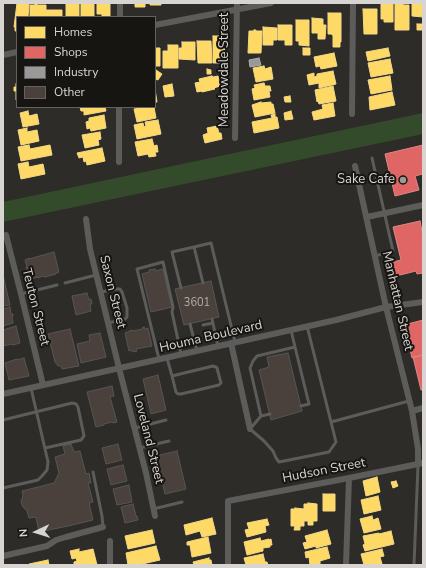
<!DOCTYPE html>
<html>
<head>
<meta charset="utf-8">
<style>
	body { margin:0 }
	#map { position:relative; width:426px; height:568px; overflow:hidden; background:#2e2c29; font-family:"Nunito Sans",sans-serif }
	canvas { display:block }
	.frame { position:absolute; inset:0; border:4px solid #d8d4d1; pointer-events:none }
	.legend { position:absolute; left:16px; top:16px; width:140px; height:92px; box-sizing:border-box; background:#171512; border:1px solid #64615e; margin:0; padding:5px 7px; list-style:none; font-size:12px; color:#d8d4d1 }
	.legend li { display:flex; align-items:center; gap:8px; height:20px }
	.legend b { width:20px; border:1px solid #64615e }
	.north { position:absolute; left:16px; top:512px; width:40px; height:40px; -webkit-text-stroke:3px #171512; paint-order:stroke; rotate:266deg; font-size:11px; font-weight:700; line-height:16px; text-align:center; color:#d8d4d1 }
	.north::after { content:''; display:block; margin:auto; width:14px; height:18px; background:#d8d4d1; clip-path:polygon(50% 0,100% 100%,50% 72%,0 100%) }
</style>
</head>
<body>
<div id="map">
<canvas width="426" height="568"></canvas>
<div class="frame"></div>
<ul class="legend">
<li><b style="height:11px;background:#ffd966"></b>Homes</li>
<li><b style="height:11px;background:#e06666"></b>Shops</li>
<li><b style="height:11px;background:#999"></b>Industry</li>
<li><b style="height:11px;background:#4a413c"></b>Other</li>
</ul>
<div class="north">N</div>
</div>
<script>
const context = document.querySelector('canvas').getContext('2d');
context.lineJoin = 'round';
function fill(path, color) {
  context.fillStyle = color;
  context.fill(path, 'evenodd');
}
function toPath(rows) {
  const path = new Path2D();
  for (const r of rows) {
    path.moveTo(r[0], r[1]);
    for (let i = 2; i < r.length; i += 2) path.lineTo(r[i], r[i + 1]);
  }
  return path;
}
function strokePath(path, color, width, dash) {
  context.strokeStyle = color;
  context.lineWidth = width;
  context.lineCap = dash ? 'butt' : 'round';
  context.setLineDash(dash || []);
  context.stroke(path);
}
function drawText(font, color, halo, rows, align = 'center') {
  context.font = font + ' "Nunito Sans",sans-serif';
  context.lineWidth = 4;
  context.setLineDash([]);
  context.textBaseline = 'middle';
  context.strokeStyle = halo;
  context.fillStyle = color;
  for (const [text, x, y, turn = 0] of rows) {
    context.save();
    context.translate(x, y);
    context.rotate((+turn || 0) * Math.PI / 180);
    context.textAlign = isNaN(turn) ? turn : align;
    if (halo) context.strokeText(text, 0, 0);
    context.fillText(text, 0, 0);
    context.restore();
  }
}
const water = toPath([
	[423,113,423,134,3,222,3,202]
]);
const homes = toPath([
	[17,3,29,4,28,17,17,17,17,31,15,31,15,27,14,27,17,3],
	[66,3,79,3,79,17,66,17,66,3],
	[81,3,94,3,94,17,81,17,81,3],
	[97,3,110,3,110,16,102,16,102,14,97,14,97,3],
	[135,3,145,3,145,7,135,7,135,3],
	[150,3,161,3,161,5,150,5,150,3],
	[387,3,393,3,393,22,384,22,384,19,381,19,381,4,387,4,387,3],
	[395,3,403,3,403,5,409,5,409,30,395,30,395,3],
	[412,3,423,3,423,17,412,16,412,3],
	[35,4,37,4,37,5,46,5,46,10,62,10,62,17,30,17,30,5,35,5,35,4],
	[363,9,377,9,377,34,364,34,363,9],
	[328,13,341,13,341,42,340,42,340,47,333,47,333,35,332,35,332,34,328,34,328,13],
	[312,18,323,19,323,25,326,25,325,39,318,39,318,33,312,33,312,18],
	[296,20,309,20,309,46,299,45,299,41,296,41,296,20],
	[417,24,423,24,423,30,417,30,417,24],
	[278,25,292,25,292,45,285,45,285,40,278,40,278,25],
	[263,27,277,28,277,40,273,40,273,45,263,45,263,27],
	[254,30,256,30,256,31,262,31,261,53,248,53,249,31,254,31,254,30],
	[213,36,225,36,224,63,213,63,213,36],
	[197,41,211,41,212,63,198,63,197,41],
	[182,42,195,42,195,60,179,59,179,48,182,48,182,42],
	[168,45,178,45,178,68,163,68,163,51,168,51,168,45],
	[155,48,160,48,160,66,156,66,156,63,155,63,155,48],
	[303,48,310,48,310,55,303,55,303,48],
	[388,48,390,56,368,61,366,52,388,48],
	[334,53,337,66,321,69,320,66,316,67,314,57,334,53],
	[390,59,393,73,371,77,368,63,390,59],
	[264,66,265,69,271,67,273,79,256,82,253,68,264,66],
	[207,69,211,70,211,74,207,74,207,69],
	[155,70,156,70,162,74,158,80,155,79,155,70],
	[333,71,336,84,319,88,319,83,309,85,307,75,314,73,314,77,317,76,317,74,333,71],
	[212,76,213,77,218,76,220,86,214,88,215,89,202,92,202,91,197,92,195,83,200,82,199,79,212,76],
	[390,76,392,90,371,94,368,80,390,76],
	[264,83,265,86,270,86,271,91,269,91,270,97,254,100,252,89,255,88,254,85,264,83],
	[16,84,17,84,17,100,16,100,16,91,14,91,14,87,16,87,16,84],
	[172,84,174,96,165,97,163,86,172,84],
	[333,86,336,101,319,104,318,101,317,102,315,90,333,86],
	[155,89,157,102,155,102,155,89],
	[392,92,395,105,370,110,369,97,392,92],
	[290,96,291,102,285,102,284,97,290,96],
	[261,102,261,103,271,102,271,104,273,104,275,113,255,117,252,105,261,102],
	[333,103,335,116,314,120,312,112,323,109,322,105,333,103],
	[80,107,105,107,106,111,84,115,84,111,81,111,80,107],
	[146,107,154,107,156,118,137,122,134,109,146,107],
	[28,111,29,116,37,114,39,124,23,127,20,113,28,111],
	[291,111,293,119,285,120,284,113,291,111],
	[275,114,275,117,277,117,279,128,254,133,252,122,272,118,271,115,275,114],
	[104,115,106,128,91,131,90,128,87,129,86,122,89,121,89,118,104,115],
	[158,120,161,134,137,139,134,125,143,123,144,127,146,126,145,122,158,120],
	[217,126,219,133,221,133,222,139,205,143,203,135,208,133,207,128,217,126],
	[27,128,27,132,37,130,39,141,21,145,18,130,27,128],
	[100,132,101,139,98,140,99,145,85,148,82,135,100,132],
	[152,139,154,146,157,145,158,152,155,152,156,156,149,157,148,154,138,156,135,142,152,139],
	[29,145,30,149,50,145,52,155,21,161,18,147,29,145],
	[102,148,105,161,87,165,86,161,84,162,83,157,79,158,77,153,102,148],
	[28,162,29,167,43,164,45,174,21,179,18,164,28,162],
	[377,477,380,492,366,496,363,481,377,477],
	[396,481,398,486,393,488,391,482,396,481],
	[323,494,335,494,335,511,323,511,323,494],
	[378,496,381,510,364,514,361,500,378,496],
	[308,503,317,504,317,521,313,521,313,525,308,525,308,521,304,521,304,504,308,504,308,503],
	[295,508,304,509,304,526,300,526,300,530,294,530,295,526,291,526,291,509,295,509,295,508],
	[372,516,373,520,378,518,381,529,364,533,360,519,372,516],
	[212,518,216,534,202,537,200,531,186,535,184,525,212,518],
	[267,519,269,525,265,526,266,532,247,537,245,530,249,529,247,523,267,519],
	[152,530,155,543,128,549,125,536,152,530],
	[327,530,331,544,316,548,316,546,305,549,303,543,307,542,305,536,327,530],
	[391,531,394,544,365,551,363,545,365,544,363,536,379,533,379,534,391,531],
	[208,537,211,553,192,557,190,545,187,545,187,542,208,537],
	[260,538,261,541,269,539,269,540,271,539,272,545,270,545,270,547,263,548,263,551,247,555,244,542,260,538],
	[156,546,160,560,138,565,128,565,126,553,156,546],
	[327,547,330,558,320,561,320,564,310,565,309,557,306,558,305,552,327,547],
	[79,549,79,552,93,549,97,565,74,565,74,562,77,561,76,558,72,559,70,551,79,549],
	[382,549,384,556,380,557,382,564,377,565,364,565,361,554,382,549],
	[263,554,265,562,267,562,268,565,246,565,244,558,263,554],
	[209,558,209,560,211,560,212,565,194,565,193,562,209,558],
	[48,560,49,565,29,565,29,564,48,560]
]);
const shops = toPath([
	[423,145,423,174,415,176,419,190,395,196,385,154,423,145],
	[420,221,423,236,423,273,417,274,416,271,392,277,389,263,401,260,393,227,420,221],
	[423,320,423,355,412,358,404,325,423,320],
	[423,355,423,390,421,390,413,357,423,355]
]);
const industry = toPath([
	[259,58,261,65,250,67,249,60,259,58]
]);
const building = toPath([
	[54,252,59,272,56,273,56,274,45,277,43,276,38,278,38,277,31,279,29,279,26,267,27,267,25,260,29,258,29,259,54,252],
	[155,269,155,271,163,269,172,307,151,312,142,274,149,272,149,270,155,269],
	[3,275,10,305,3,306,3,275],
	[211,281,219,317,184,325,175,289,211,281],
	[87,293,89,300,91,299,92,304,90,304,91,311,76,315,72,296,87,293],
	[10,307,11,314,13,314,13,316,12,316,13,323,3,326,3,309,10,307],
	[16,326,20,343,13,345,12,344,3,346,3,330,16,326],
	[144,327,145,329,148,328,152,346,136,349,137,351,133,352,132,350,129,351,125,333,132,330,132,331,143,329,142,328,144,327],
	[70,329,79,366,62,369,61,366,58,366,55,362,48,334,70,329],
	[100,333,106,357,81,363,77,344,90,341,89,335,100,333],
	[288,353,302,411,271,420,259,370,269,367,267,357,288,353],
	[24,358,29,376,9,380,5,363,17,359,17,360,24,358],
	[158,375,166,410,151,414,143,379,158,375],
	[112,386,114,396,110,397,117,422,113,423,112,422,104,424,104,425,96,427,87,392,112,386],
	[71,444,74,452,80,451,86,474,89,473,91,483,88,483,93,502,89,503,93,520,68,526,39,532,36,517,29,518,27,511,23,507,21,502,23,495,22,491,54,483,59,473,55,457,65,454,63,446,71,444],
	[118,444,122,460,106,464,102,448,118,444],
	[177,451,186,489,165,494,156,456,177,451],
	[123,465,127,481,111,485,107,469,123,465],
	[129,485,132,502,117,505,113,489,129,485],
	[133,504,136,516,137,516,138,520,125,523,121,507,133,504]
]);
const service = toPath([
	[372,158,393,251,375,256],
	[194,247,211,243,235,342],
	[65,283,96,275],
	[181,288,172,252,194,247,203,283],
	[101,292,117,289,120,289,122,292,127,308,127,317,125,319,108,323],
	[21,294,57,285],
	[212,319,218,346],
	[190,324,197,351],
	[203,325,213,323],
	[291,330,295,347,257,356,253,361,250,368,261,416,250,429,264,441,273,451,276,458,279,462,329,452,336,442,307,326],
	[295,347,309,404,301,406],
	[167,358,172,376,176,392,178,394,181,394,219,385,221,383,217,368,216,367,213,366,172,376],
	[159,359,137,269,163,262,173,307,172,312,181,354],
	[261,416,270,414],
	[3,420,72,403,76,404,78,407,84,436,81,440,45,448],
	[331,422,409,401],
	[135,428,166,420],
	[140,448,169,441],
	[93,472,102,516,103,527],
	[3,488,38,480,42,476,47,470,48,462,31,388],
	[153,509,182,502],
	[414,565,418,465]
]);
const minor = toPath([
	[120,17,120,3],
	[155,25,271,3],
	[3,55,17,52],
	[352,114,353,3],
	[235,138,237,3],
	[119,162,119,107],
	[355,166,386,307,412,411,418,449,418,464],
	[367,217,423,205],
	[86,219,90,249,119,368,146,473,155,516],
	[6,235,21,294,43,385],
	[231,343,250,429],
	[3,394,336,320,386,307,423,302],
	[412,411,423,408],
	[110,541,110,565],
	[3,556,47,546,56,540,66,537,103,527],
	[228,565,228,501,349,478,423,463],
	[346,565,349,478]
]);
const markers = [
	[403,180,4,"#9c9996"]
];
const numberNames = [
	["3601",197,303]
];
const streetNames = [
	["Meadowdale Street",225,70,-90],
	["Saxon Street",112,292,76],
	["Manhattan Street",397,301,77],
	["Teuton Street",35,307,76],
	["Houma Boulevard",211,337,-13],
	["Loveland Street",148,439,76],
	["Hudson Street",324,471,-11]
];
const poiNames = [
	["Sake Cafe",395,180]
];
fill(water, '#344b2b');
fill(homes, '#ffd966');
strokePath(homes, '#f3d886', 1);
fill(shops, '#e06666');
strokePath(shops, '#de8786', 1);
fill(industry, '#999');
strokePath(industry, '#acabaa', 1);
fill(building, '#4a413c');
strokePath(building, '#575553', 1);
strokePath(service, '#5c5c5a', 3);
strokePath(minor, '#5c5c5a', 6);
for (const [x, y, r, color] of markers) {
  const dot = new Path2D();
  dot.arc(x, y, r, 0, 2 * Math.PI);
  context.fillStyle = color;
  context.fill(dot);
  strokePath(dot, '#171512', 1.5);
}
drawText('11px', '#b4afac', null, numberNames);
drawText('13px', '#d8d4d1', '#171512', streetNames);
drawText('13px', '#d8d4d1', '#171512', poiNames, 'right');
</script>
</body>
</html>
